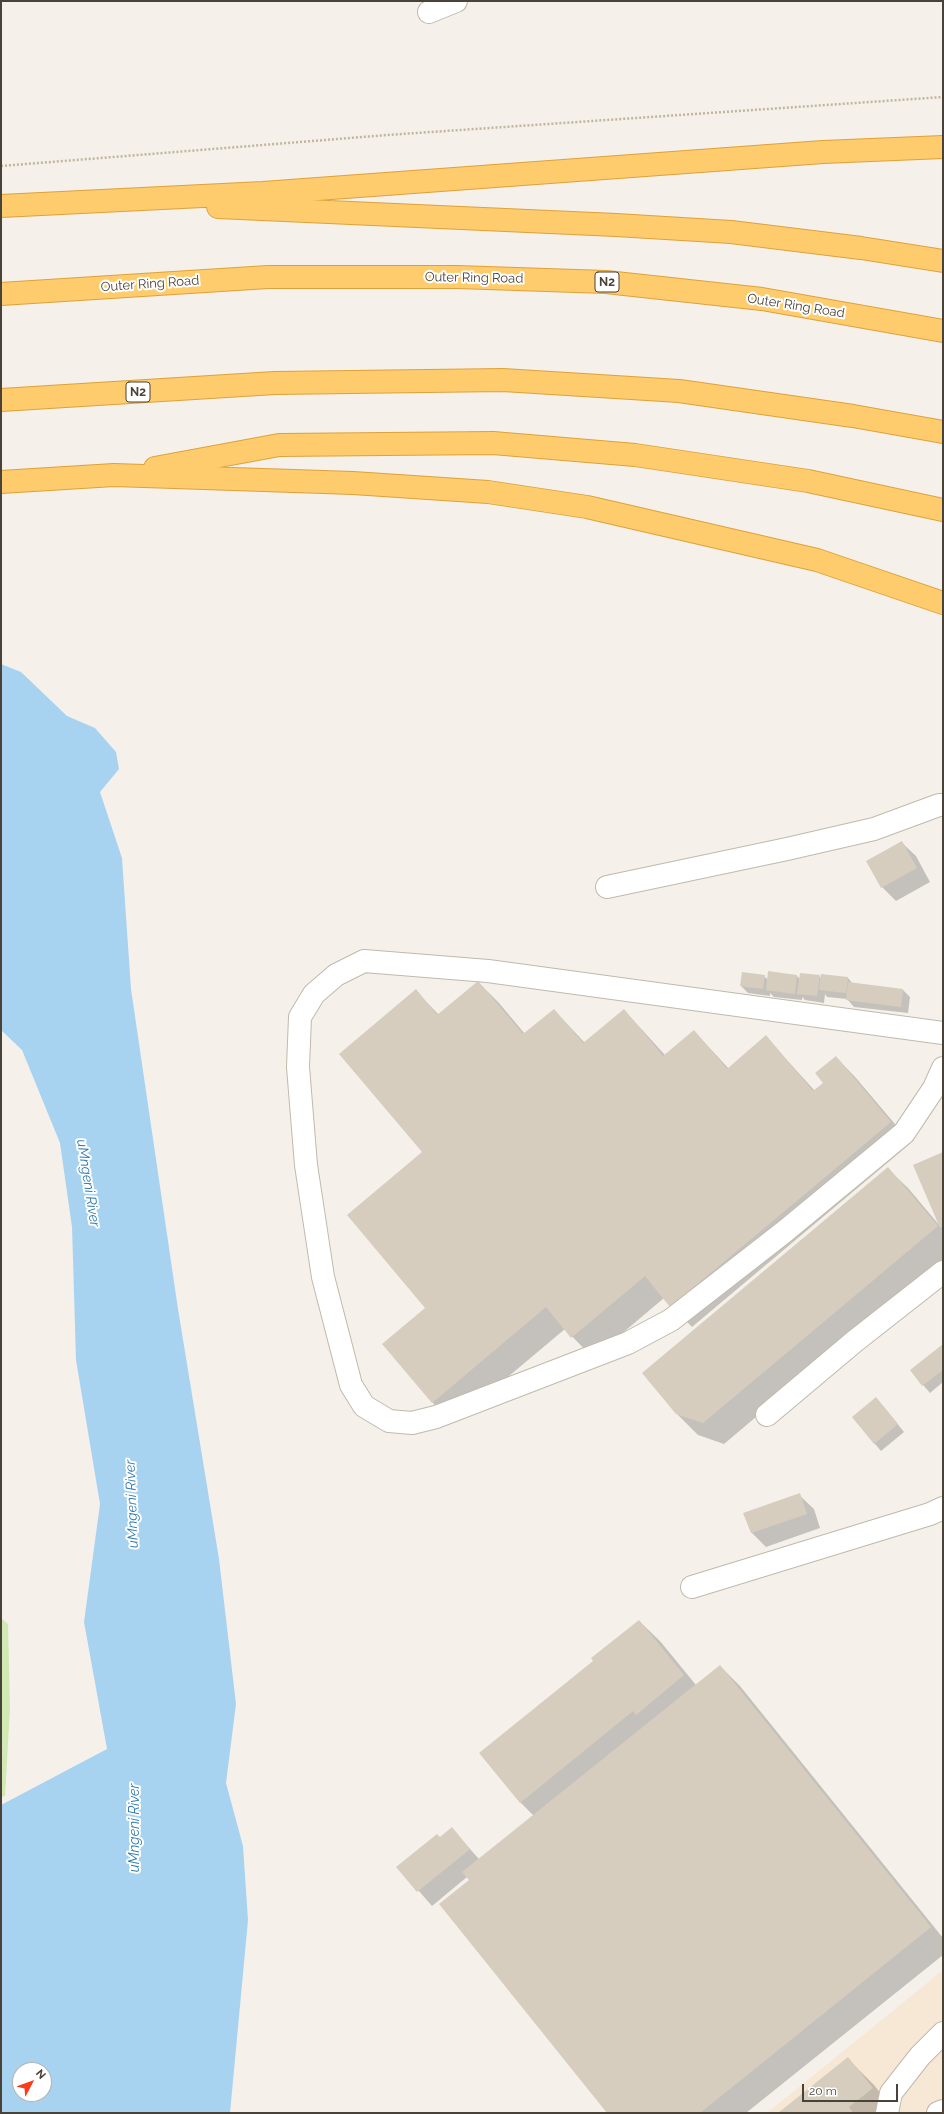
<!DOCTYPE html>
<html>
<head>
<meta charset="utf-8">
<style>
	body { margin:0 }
	#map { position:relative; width:944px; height:2114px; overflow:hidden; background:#f5f1ea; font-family:Raleway,sans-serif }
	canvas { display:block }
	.frame { position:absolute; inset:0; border:2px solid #494238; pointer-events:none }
	.north { position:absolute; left:12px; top:2062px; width:40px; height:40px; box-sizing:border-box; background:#fff; border:1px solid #b6b3af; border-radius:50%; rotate:49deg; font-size:11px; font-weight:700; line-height:16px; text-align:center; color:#494238 }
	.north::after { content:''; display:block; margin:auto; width:14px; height:18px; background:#fa3c1c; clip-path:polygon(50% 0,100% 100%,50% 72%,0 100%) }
	.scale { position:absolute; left:802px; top:2084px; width:96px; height:18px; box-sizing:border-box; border:2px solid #494238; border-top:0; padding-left:5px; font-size:12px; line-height:14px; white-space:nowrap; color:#494238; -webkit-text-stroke:3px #fff; paint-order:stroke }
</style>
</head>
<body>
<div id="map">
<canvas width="944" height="2114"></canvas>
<div class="frame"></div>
<div class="north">N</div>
<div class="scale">20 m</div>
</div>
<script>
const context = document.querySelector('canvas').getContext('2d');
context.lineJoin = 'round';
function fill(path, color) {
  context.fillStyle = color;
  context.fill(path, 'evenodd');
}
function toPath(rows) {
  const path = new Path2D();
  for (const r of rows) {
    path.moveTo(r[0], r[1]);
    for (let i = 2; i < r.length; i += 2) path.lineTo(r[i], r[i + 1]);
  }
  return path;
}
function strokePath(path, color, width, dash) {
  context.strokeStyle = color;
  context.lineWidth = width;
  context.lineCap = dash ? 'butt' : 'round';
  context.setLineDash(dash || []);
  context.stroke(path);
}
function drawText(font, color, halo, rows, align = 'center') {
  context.font = font + ' Raleway,sans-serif';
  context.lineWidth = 4;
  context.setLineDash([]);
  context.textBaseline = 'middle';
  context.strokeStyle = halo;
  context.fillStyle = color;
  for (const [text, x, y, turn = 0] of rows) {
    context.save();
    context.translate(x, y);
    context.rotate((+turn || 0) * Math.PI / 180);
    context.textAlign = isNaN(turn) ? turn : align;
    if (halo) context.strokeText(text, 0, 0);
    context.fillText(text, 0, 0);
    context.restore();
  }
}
const commercial = toPath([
	[943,1970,943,2113,767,2113]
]);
const green = toPath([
	[1,1618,8,1624,10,1708,5,1796,1,1797]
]);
const water = toPath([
	[1,664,21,672,67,716,95,728,116,752,119,769,100,792,122,858,131,989,178,1309,219,1559,236,1704,226,1783,243,1846,248,1920,230,2113,1,2113,1,1805,107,1749,84,1622,100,1504,76,1360,72,1227,60,1143,22,1050,1,1030],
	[20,2070,44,2070,44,2094,20,2094]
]);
const shadow = toPath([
	[901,842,916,856,930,882,896,901,882,887],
	[764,976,768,980,797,976,800,979,819,976,822,979,848,978,853,984,903,990,910,997,908,1013,854,1007,847,999,827,997,825,994,824,1003,805,1000,802,997,802,1000,774,997,770,993,770,996,748,993,741,986],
	[478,982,499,1003,525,1034,554,1010,585,1043,624,1010,665,1055,694,1031,729,1069,766,1037,815,1091,825,1083,836,1057,856,1078,911,1143,692,1327,664,1298,593,1358,565,1329,453,1423,432,1402,427,1308,423,1153,416,991,439,1015],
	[943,1154,943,1259,724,1444,698,1435,677,1414,887,1168,908,1188,940,1226],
	[943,1346,943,1382,930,1393,911,1371],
	[883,1406,904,1432,881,1451,853,1418],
	[799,1495,814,1509,820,1528,766,1547,751,1532],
	[639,1621,660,1641,696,1685,720,1666,740,1686,943,1938,943,1955,746,2113,609,2113,470,1880,467,1877,432,1906,398,1867,452,1829,479,1859,534,1816,520,1802,594,1661],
	[848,2059,874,2085,896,2113,779,2113]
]);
const building = toPath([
	[902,841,917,868,881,888,866,861],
	[768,971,797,975,795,994,766,990],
	[742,972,765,975,763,989,740,986],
	[800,973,820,975,817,996,797,994],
	[821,974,848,977,846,993,819,990],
	[478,981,523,1034,554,1009,583,1043,624,1009,663,1056,694,1030,727,1069,766,1035,813,1091,823,1083,815,1073,836,1056,891,1122,670,1307,645,1276,571,1338,546,1307,432,1403,382,1344,425,1308,347,1215,422,1152,339,1054,416,989,437,1015],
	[848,982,903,989,901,1007,846,1000],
	[943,1152,943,1226,940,1228,913,1165],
	[888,1167,938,1226,703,1423,676,1414,642,1373],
	[943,1344,943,1370,922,1386,910,1370],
	[876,1397,898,1424,874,1444,852,1417],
	[800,1493,807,1514,751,1533,743,1513],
	[639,1620,684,1675,636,1715,633,1711,520,1803,479,1753,593,1661,591,1658],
	[720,1665,931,1927,700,2113,607,2113,439,1904,469,1880,462,1872],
	[452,1827,470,1849,417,1892,396,1867,437,1834,440,1837],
	[848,2057,873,2088,849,2107,853,2113,778,2113]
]);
const path = toPath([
	[1,166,387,135,943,97]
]);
const minor = toPath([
	[429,12,456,1],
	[607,887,787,849,874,829,939,805,943,805],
	[943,1033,488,971,364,961,336,975,314,994,300,1017,298,1067,306,1165,323,1277,351,1385,364,1406,389,1421,412,1423,436,1417,628,1343,671,1320,784,1232,904,1133,934,1088,943,1068],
	[767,1415,855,1341,943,1272],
	[692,1587,930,1514,943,1508],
	[887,2113,891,2093,920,2056,943,2033],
	[938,2113,943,2111]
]);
const highway = toPath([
	[1,206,263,193,823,152,943,147],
	[218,207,616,225,731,232,861,248,943,261],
	[1,294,268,277,457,277,606,282,762,299,943,331],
	[1,400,275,383,503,380,679,391,853,416,943,432],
	[155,468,279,445,493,443,635,455,808,481,943,510],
	[1,482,114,475,353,483,488,492,587,507,817,560,943,603]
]);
const shields = [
	[607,282,24],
	[138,392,24]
];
const shieldNames = [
	["N2",607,282],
	["N2",138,392]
];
const streetNames = [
	["Outer Ring Road",474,278,1],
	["Outer Ring Road",150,284,-4],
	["Outer Ring Road",796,306,9]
];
const waterNames = [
	["uMngeni River",88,1183,81],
	["uMngeni River",132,1504,-92],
	["uMngeni River",135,1828,-90]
];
fill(commercial, '#f6e8d5');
fill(green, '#d1e9b3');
fill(water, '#a7d3f1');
fill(shadow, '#0003');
fill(building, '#d6cdbf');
strokePath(minor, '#c0b9ac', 24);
strokePath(highway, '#dea13a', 24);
strokePath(path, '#c2b59d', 2.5, [2, 2]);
strokePath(minor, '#fff', 22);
strokePath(highway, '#fecc6c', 22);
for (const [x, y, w] of shields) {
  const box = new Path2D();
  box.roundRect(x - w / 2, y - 10, w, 20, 3);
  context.fillStyle = '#fff';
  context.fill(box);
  strokePath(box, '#494238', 1);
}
drawText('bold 12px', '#494238', null, shieldNames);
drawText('13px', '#494238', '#fff', streetNames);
drawText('italic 14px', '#2e79ae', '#fff', waterNames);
</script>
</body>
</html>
